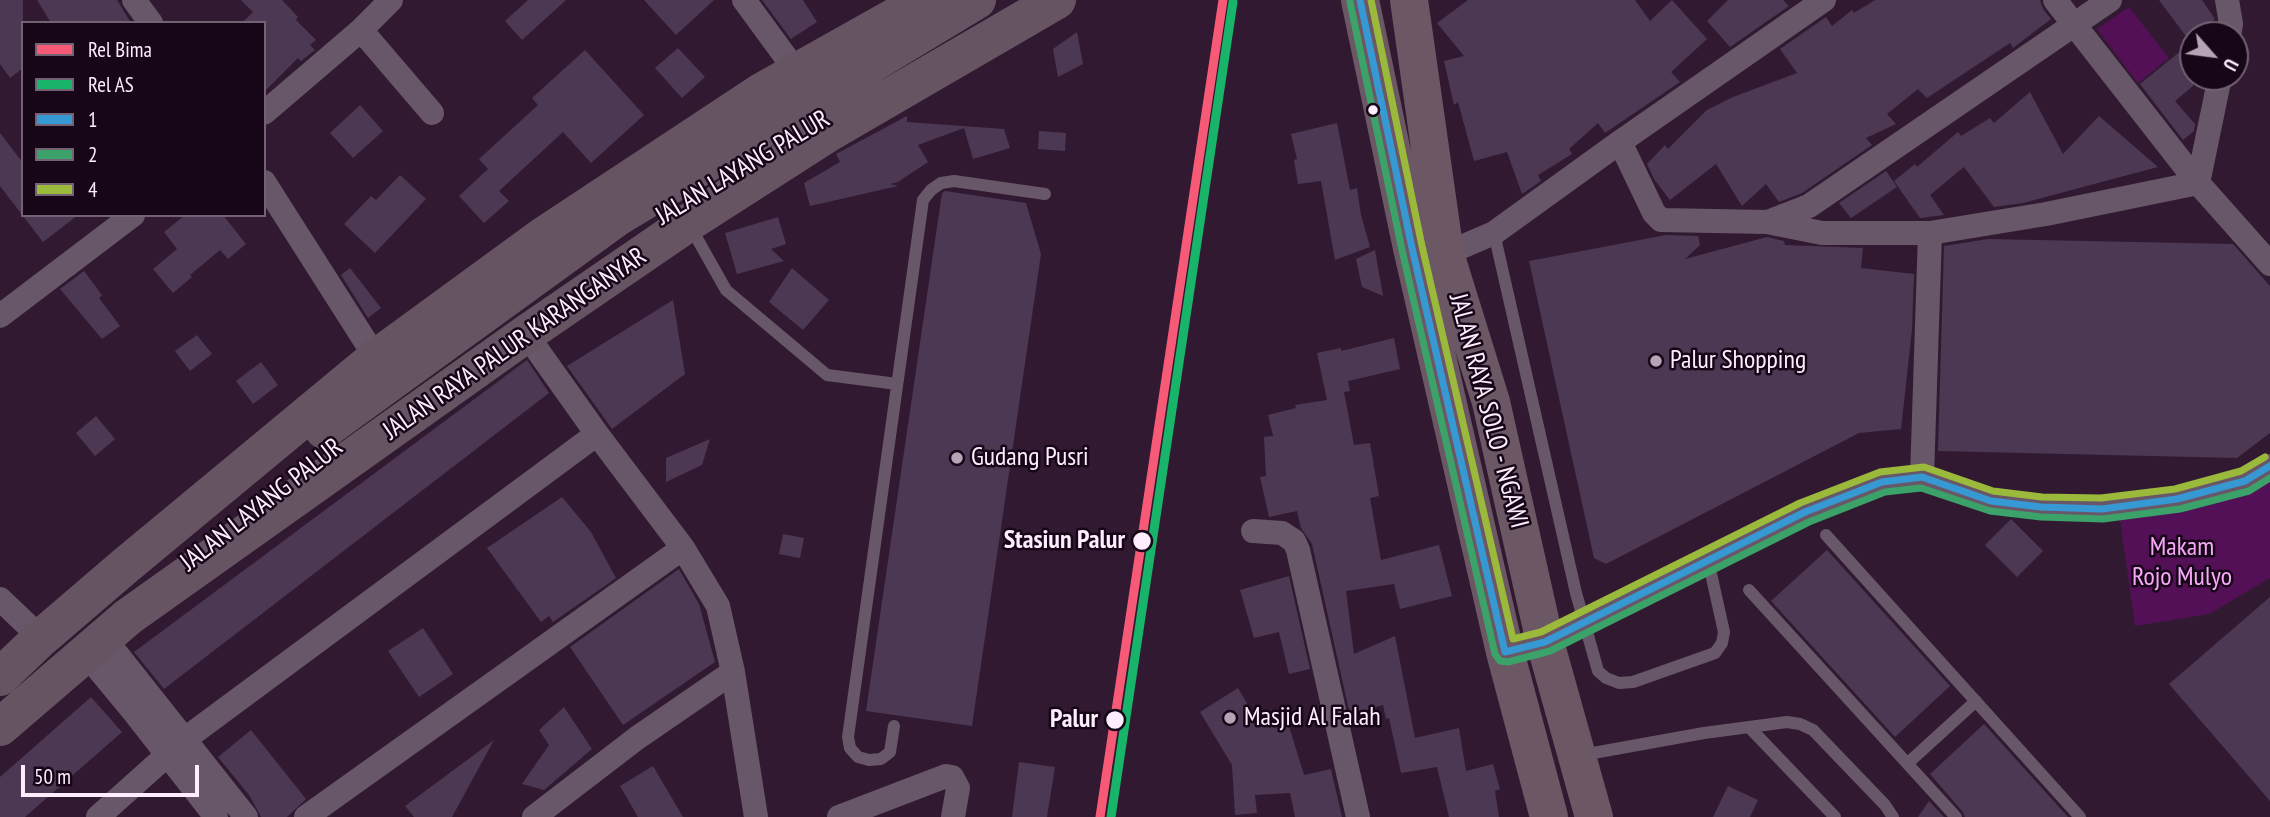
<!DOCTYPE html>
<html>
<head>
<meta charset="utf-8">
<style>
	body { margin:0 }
	#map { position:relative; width:2270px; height:817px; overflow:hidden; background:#311a31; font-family:"PT Sans Narrow",sans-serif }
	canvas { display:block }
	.legend { position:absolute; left:21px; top:21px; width:245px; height:196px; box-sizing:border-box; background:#170618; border:2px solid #736274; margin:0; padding:9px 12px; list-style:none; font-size:21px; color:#fdedfd }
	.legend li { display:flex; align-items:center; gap:14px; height:35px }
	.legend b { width:35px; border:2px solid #736274 }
	.north { position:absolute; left:2179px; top:21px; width:70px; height:70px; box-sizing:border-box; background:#170618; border:2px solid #736274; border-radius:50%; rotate:118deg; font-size:19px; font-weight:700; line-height:28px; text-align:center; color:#fdedfd }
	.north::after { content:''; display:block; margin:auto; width:24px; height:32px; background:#b6a3b6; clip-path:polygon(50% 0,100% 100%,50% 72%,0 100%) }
	.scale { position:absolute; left:21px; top:765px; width:178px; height:32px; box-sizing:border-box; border:4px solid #fdedfd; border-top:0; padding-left:9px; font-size:21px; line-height:24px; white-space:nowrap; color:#fdedfd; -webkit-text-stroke:5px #170618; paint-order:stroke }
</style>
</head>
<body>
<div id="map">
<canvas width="2270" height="817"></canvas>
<ul class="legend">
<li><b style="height:9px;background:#f75a77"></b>Rel Bima</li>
<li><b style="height:9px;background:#17b46a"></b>Rel AS</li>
<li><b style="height:9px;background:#3699d3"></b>1</li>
<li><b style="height:9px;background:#3ba36a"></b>2</li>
<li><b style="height:9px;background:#9bba3b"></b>4</li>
</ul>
<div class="north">U</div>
<div class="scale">50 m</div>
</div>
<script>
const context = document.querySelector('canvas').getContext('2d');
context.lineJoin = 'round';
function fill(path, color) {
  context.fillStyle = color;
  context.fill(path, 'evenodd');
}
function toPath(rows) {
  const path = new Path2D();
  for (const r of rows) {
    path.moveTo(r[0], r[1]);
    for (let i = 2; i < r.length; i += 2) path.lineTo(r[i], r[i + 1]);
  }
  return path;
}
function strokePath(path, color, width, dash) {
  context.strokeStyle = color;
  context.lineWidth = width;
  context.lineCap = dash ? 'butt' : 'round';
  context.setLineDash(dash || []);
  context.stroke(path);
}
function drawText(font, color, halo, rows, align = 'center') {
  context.font = font + ' "PT Sans Narrow",sans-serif';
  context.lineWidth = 5;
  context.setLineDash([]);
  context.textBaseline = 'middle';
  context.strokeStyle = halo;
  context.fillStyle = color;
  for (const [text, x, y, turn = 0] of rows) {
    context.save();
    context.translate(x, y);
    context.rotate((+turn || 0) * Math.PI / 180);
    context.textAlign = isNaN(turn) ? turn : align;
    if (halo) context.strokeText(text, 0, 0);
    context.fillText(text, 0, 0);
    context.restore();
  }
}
const green = toPath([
	[2129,7,2169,58,2138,83,2097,29],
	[2270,479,2270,578,2209,614,2135,626,2120,519,2244,496]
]);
const building = toPath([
	[0,0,23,0,23,68,10,78,0,64],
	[37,0,117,0,131,23,51,23],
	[241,0,282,0,298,17,296,20,316,40,310,45,315,50,301,61,298,58,264,92,264,23,242,23,253,12],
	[528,0,566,0,522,40,505,21],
	[644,0,714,0,676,35],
	[762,0,803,0,817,22,791,39],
	[1468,0,1635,0,1650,21,1672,0,1707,39,1671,72,1680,82,1605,133,1598,123,1569,149,1572,154,1538,175,1541,181,1522,194,1507,152,1474,161,1458,102,1454,105,1444,61,1464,56,1437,23],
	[1728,0,1783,0,1789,6,1730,47,1707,21],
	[1875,0,2040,0,2043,9,2051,19,2013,48,2010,43,1927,98,1918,89,1887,114,1896,124,1866,138,1872,145,1802,193,1779,202,1766,184,1742,206,1716,164,1670,200,1654,179,1647,164,1665,145,1668,149,1707,110,1733,97,1797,73,1780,49,1826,17,1832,26,1852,10,1854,13],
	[2159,0,2202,0,2215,19,2188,39],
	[1077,32,1083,64,1058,77,1053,49],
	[2193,41,2193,86,2175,101,2195,124,2194,131,2183,140,2140,84],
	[678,48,705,77,682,98,655,68],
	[585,50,644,115,591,163,563,132,499,191,509,201,484,223,459,196,488,169,479,159,538,105,532,98],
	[2030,92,2063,154,2099,116,2158,167,2023,203,1994,207,1964,167,1930,195,1944,215,1920,218,1894,181,1915,164,1917,167,1958,132,1961,136,1990,118,1994,123],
	[360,105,383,131,353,158,330,133],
	[907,116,907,122,1004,129,1010,148,973,159,964,128,918,145,928,162,898,182,890,184,898,186,810,206,804,183,840,162,836,154],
	[1337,123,1350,190,1357,188,1361,215,1370,247,1335,260,1321,181,1298,184,1294,160,1297,159,1291,134],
	[1039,131,1066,133,1065,151,1038,149],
	[0,133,23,163,23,215,78,215,43,242,0,186],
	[1886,171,1897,187,1851,218,1839,203],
	[400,175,426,199,375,253,344,224,371,196,376,200],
	[945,191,1026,203,1041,254,972,726,866,711,942,193],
	[185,215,223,215,246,244,228,259,220,250,190,275,192,277,173,293,153,269,177,249,164,232],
	[778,217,786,244,771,249,784,261,737,274,725,233],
	[1666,235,1698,236,1700,245,1685,259,1767,237,1784,241,1785,245,1863,248,1861,268,1914,274,1912,330,1901,429,1859,433,1606,564,1594,558,1529,261],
	[1988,239,2233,244,2270,286,2270,433,2237,458,1938,451,1944,246],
	[1375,250,1383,296,1362,287,1356,259],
	[350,268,381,308,368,318,341,275],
	[792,268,829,300,803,330,769,302],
	[84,271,102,295,99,298,120,326,102,339,60,289],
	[673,300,685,374,612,429,567,366],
	[197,335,212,354,190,371,175,351],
	[1394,338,1400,369,1348,381,1350,391,1344,392,1354,445,1370,443,1379,496,1370,498,1381,560,1439,545,1452,596,1400,609,1394,584,1346,591,1354,654,1395,636,1415,738,1459,728,1466,771,1493,764,1500,789,1495,791,1499,817,1449,817,1437,767,1401,773,1389,718,1386,719,1383,705,1350,715,1312,544,1301,528,1297,511,1269,517,1260,477,1266,476,1264,437,1273,436,1268,415,1296,408,1295,405,1327,400,1317,353,1341,348,1341,351],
	[527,360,549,393,164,689,134,652],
	[261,362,278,385,253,404,236,381],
	[96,416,115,439,95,456,76,433],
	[710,439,702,465,666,482,666,458],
	[562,497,591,532,616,578,553,622,549,616,541,622,487,548],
	[2011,519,2043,551,2017,577,1985,545],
	[783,534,804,538,800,558,779,554],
	[1827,550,1950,686,1895,737,1771,601],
	[679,569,699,604,715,662,623,725,570,647],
	[1289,576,1310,669,1289,674,1279,632,1254,638,1240,590],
	[2270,597,2270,801,2169,684],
	[423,628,453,674,419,697,388,651],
	[1238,688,1256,719,1284,710,1304,775,1331,769,1342,817,1295,817,1290,793,1255,795,1257,813,1235,815,1232,765,1200,712],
	[91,697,122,732,25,817,0,817,0,777],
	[564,707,592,749,544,790,522,784,549,745,539,730],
	[1984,724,2068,817,1965,817,1962,811,1930,774],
	[251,730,306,799,287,817,261,817,249,795,218,757],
	[494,740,452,817,414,817,405,806],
	[1019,762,1055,767,1047,817,1012,817],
	[653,766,683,817,638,817,620,786],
	[1728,786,1758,800,1750,817,1713,817],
	[1929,801,1944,817,1918,817]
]);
const lane = toPath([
	[690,226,726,290,827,375,897,384],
	[1494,233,1576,593,1598,671,1606,678,1619,683,1633,682,1715,653,1722,643,1724,632,1708,560],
	[1826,535,2080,817],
	[1749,590,1956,817],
	[894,726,890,752,881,759,869,760,858,757,850,748,848,737,923,200,931,190,941,183,954,181,1045,194],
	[1749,727,1835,817],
	[1582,755,1704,733,1787,722,1800,724,1813,730,1885,805,1893,817],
	[1908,763,1976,701]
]);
const street = toPath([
	[134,0,151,23],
	[744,0,796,71],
	[2227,0,2231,24,2229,35],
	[361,30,432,113],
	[2220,77,2198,183,2270,264],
	[264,113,361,30,391,0],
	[1620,142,1824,0],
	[264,182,376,358],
	[1768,222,1809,206,2110,0],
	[1445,254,1494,233,1620,142,1654,213,1661,220,1767,222,1822,233,1930,233,2046,214,2198,183,2055,0],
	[0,316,133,215],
	[526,334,597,434,683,548,718,606,733,672,637,738,534,817],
	[1922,477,1930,233],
	[1253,531,1282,533,1294,541,1298,550,1358,817],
	[0,599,41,638],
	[105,639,246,817],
	[1505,652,1545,642,1805,512,1882,482,1922,477,1991,501,2041,507,2102,509,2177,499,2245,481,2270,466],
	[86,654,134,712,216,817],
	[733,672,756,817],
	[98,817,185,739,597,434],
	[306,817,683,548],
	[839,817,946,776,952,777,958,788,953,817]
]);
const primary = toPath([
	[324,430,616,218,977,0],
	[0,677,41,638,125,566,376,358,543,236,761,92,925,0],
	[0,727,128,617,526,334,688,223,830,132,1057,0]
]);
const highway = toPath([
	[1360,0,1412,248,1505,652,1549,817],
	[1409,0,1445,254,1491,402,1545,642,1594,817]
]);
const bus1 = toPath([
	[1360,0,1412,248,1505,652,1545,642,1805,512,1882,482,1922,477,1991,501,2041,507,2102,509,2177,499,2245,481,2270,466]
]);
const bus2 = toPath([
	[1350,2,1402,250,1495,654,1500,661,1508,662,1550,651,1809,522,1885,492,1921,488,1990,511,2041,517,2103,519,2180,509,2249,491,2270,478]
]);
const bus3 = toPath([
	[1371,0,1422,246,1513,639,1541,632,1800,503,1880,472,1924,467,1993,491,2042,497,2101,498,2175,489,2241,471,2265,457]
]);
const rail1 = toPath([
	[1100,817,1223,0]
]);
const rail2 = toPath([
	[1111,817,1233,2]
]);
const markers = [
	[1373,110,6,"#fdedfd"],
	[1656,361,7,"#b6a3b6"],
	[957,458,7,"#b6a3b6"],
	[1142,541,10,"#fdedfd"],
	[1230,718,7,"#b6a3b6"],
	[1115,720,10,"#fdedfd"]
];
const streetNames = [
	["JALAN LAYANG PALUR",743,168,-31],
	["JALAN RAYA PALUR KARANGANYAR",515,344,-35],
	["JALAN RAYA SOLO - NGAWI",1488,411,75],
	["JALAN LAYANG PALUR",262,505,-38]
];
const poiNames = [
	["Palur Shopping",1670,361],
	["Gudang Pusri",971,458],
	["Masjid Al Falah",1244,718]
];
const stopNames = [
	["Stasiun Palur",1125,541],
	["Palur",1098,720]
];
const parkNames = [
	["Makam",2182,548],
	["Rojo Mulyo",2182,578]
];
fill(green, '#531056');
fill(building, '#4c3853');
strokePath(lane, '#685768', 12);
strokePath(street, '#685768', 24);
strokePath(primary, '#675463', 38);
strokePath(highway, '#6c5764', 38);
strokePath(bus1, '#3699d3', 7);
strokePath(bus2, '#3ba36a', 7);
strokePath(bus3, '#9bba3b', 7);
strokePath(rail1, '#f75a77', 9);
strokePath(rail2, '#17b46a', 9);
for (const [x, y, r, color] of markers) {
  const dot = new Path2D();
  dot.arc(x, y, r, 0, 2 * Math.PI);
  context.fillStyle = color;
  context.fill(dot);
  strokePath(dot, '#170618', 2.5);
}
drawText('26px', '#fdedfd', '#170618', streetNames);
drawText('26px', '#fdedfd', '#170618', poiNames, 'left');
drawText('bold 26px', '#fdedfd', '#170618', stopNames, 'right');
drawText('26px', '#f7a9f8', '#170618', parkNames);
</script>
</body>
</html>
